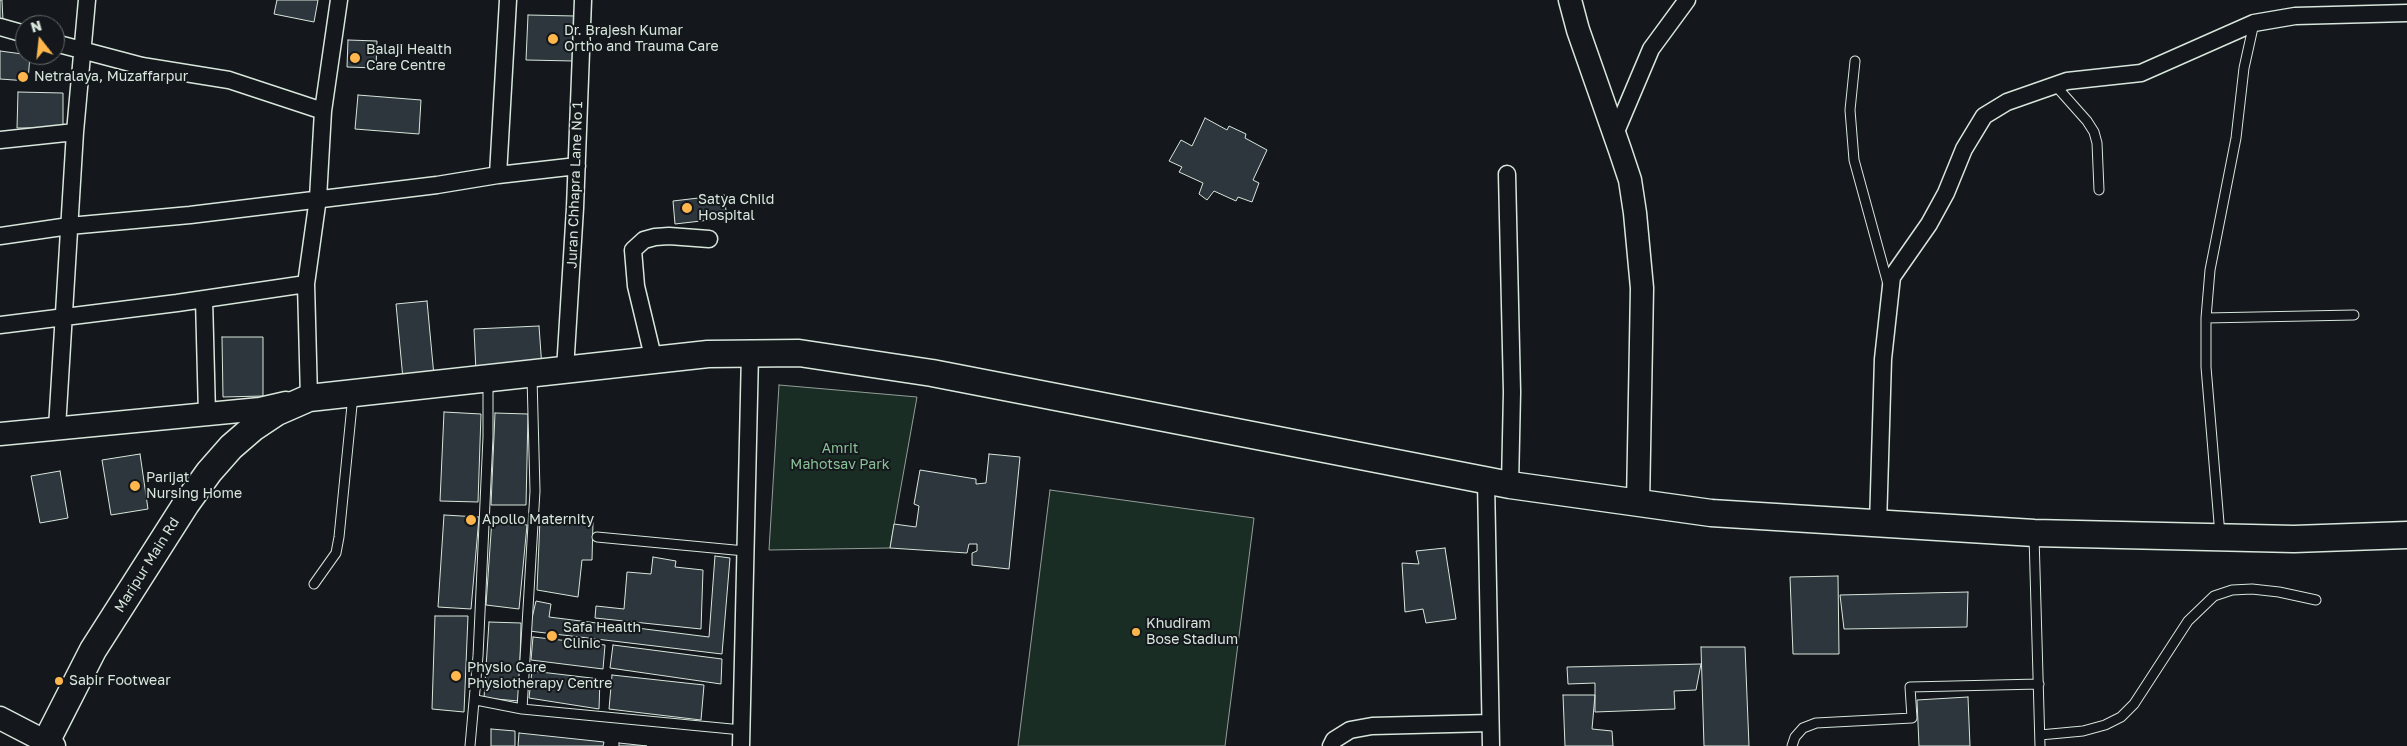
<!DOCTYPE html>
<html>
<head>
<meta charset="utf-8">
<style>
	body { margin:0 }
	#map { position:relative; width:2407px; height:746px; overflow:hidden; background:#14181c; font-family:"Golos Text",sans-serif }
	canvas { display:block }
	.north { position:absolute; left:15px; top:15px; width:50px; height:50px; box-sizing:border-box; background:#14181c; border:1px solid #626a69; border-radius:50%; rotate:344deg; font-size:14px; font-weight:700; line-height:20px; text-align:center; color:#d8e6dc }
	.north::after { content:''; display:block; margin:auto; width:18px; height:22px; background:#ffb74d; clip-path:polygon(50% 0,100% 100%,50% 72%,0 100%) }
</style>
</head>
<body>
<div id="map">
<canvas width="2407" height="746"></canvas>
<div class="north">N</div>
</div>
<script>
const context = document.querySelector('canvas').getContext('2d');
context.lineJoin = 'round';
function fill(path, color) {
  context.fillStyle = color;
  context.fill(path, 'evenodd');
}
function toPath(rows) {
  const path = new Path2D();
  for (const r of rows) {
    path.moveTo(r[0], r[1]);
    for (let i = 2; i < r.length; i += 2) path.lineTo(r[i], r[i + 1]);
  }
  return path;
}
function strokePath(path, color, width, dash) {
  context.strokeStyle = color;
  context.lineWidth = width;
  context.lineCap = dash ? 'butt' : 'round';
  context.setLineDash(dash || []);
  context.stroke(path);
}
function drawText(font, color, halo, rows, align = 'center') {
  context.font = font + ' "Golos Text",sans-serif';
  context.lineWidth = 4;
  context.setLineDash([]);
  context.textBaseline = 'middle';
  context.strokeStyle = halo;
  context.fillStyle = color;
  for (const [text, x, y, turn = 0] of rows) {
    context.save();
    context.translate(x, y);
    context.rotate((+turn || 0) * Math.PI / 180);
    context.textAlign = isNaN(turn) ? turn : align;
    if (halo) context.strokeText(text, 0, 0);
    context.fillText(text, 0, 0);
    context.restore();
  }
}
const green = toPath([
	[779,385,917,397,890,548,769,550,779,385],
	[1050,490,1254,518,1225,746,1018,746,1050,490]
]);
const building = toPath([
	[0,0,2,0,3,21,0,21,0,0],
	[277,0,318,0,314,22,274,14,277,0],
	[528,15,575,16,574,61,526,60,528,15],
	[348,40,377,41,376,68,347,67,348,40],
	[0,51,30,55,28,81,0,79,0,51],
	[18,92,63,93,63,128,17,128,18,92],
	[358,95,421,100,419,134,355,129,358,95],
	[1205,118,1227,130,1229,126,1246,134,1245,138,1267,150,1253,180,1259,183,1252,202,1238,197,1236,201,1214,191,1207,200,1199,194,1203,183,1179,172,1182,167,1169,161,1181,140,1192,146,1205,118],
	[724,195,727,218,675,224,673,201,724,195],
	[427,301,434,376,403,379,396,304,427,301],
	[539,326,542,368,476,372,474,329,539,326],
	[222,337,263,337,263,396,223,397,222,337],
	[444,412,481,414,478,502,440,501,444,412],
	[495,413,528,414,526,505,491,505,495,413],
	[140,454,148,509,111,515,102,460,140,454],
	[989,454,1020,457,1009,569,972,565,972,553,977,551,977,544,969,544,967,553,890,548,894,524,916,527,919,506,914,504,920,470,976,479,976,484,986,483,989,454],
	[60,471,68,518,40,523,31,476,60,471],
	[444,515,479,517,471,609,438,607,444,515],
	[492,519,527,525,519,609,486,605,492,519],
	[540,519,593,522,592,560,582,560,578,597,537,590,540,519],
	[1445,548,1456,619,1426,623,1423,609,1405,612,1402,563,1419,564,1416,551,1445,548],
	[715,556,730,558,722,654,529,631,536,601,551,604,549,617,709,637,715,556],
	[653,557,676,561,675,567,703,570,701,629,595,618,596,606,624,609,627,572,651,574,653,557],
	[1838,576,1839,654,1793,654,1790,577,1838,576],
	[1968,592,1967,627,1844,629,1840,595,1968,592],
	[435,616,468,616,464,712,432,709,435,616],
	[489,622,521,623,519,701,484,698,489,622],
	[533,637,605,645,603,669,531,660,533,637],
	[613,645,722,659,721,684,610,668,613,645],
	[1701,647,1745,647,1749,746,1704,746,1701,647],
	[1701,664,1696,690,1674,691,1675,709,1595,712,1595,683,1568,684,1567,667,1701,664],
	[532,671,600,679,599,709,529,698,532,671],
	[612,675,704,685,701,720,609,709,612,675],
	[1563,695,1595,695,1592,729,1612,731,1613,746,1565,746,1563,695],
	[1968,697,1970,746,1919,746,1917,700,1968,697],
	[491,729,515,731,515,746,491,746,491,729],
	[519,733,604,742,603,746,518,746,519,733],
	[619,743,647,746,619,746,619,743]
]);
const lane = toPath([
	[1855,61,1850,110,1854,160,1888,284],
	[2055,85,2087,121,2094,132,2097,143,2099,190],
	[2206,318,2354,315],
	[2220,535,2206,367,2206,318,2210,270,2236,138,2244,68,2254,23],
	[2034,536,2040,746],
	[597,537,745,551],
	[314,584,336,553,339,537,353,395],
	[476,700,522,709,742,730],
	[522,709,535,491,532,377],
	[2040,735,2083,731,2105,725,2121,717,2134,704,2188,621,2214,596,2232,590,2252,589,2279,592,2316,600],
	[470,746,478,656,488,437,488,379],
	[1792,746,1795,737,1803,728,1816,723,1912,718,1910,687,2039,684]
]);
const street = toPath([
	[0,27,25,34],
	[55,43,142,66,229,80,323,111],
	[1615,134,1651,49,1687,0],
	[0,140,75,132],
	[1507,174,1512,392,1510,485],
	[498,175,508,0],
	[0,236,69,226,190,215,437,185,498,175,577,166],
	[204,299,207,414],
	[0,325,177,303,306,284],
	[654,361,636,286,633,250,644,240,655,237,669,236,709,239],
	[565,370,575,208,583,0],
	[309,398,306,284,318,198,323,111,339,0],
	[57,428,75,132,87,0],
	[1486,481,1491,746],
	[1878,525,1883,359,1892,277,1929,224,1946,193,1964,149,1984,116,2007,102,2067,81,2141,73,2254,23,2295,16,2407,13],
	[741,746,750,353],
	[1331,746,1334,740,1350,730,1372,726,1490,723]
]);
const secondary = toPath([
	[1570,0,1578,30,1620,150,1630,180,1635,213,1642,288,1638,504],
	[0,434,260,409,286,403],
	[0,718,54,746]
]);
const primary = toPath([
	[44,746,93,650,186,504,209,472,231,447,253,428,277,412,309,398,708,354,799,353,932,373,1510,485,1711,513,2034,533,2294,539,2407,535]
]);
const markers = [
	[553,39,6,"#ffb74d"],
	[355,58,6,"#ffb74d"],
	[23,77,6,"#ffb74d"],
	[687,208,6,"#ffb74d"],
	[135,486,6,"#ffb74d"],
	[471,520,6,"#ffb74d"],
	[1136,632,5,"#ffb74d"],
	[552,636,6,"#ffb74d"],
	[456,676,6,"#ffb74d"],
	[59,681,5,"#ffb74d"]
];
const poiNames = [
	["Dr. Brajesh Kumar",564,31],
	["Ortho and Trauma Care",564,47],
	["Balaji Health",366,50],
	["Care Centre",366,66],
	["Netralaya, Muzaffarpur",34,77],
	["Satya Child",698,200],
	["Hospital",698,216],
	["Parijat",146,478],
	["Nursing Home",146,494],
	["Apollo Maternity",482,520],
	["Khudiram",1146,624],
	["Bose Stadium",1146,640],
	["Safa Health",563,628],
	["Clinic",563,644],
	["Physio Care",467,668],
	["Physiotherapy Centre",467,684],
	["Sabir Footwear",69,681]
];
const streetNames = [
	["Juran Chhapra Lane No 1",575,185,-88],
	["Maripur Main Rd",147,565,-58]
];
const parkNames = [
	["Amrit",840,449],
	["Mahotsav Park",840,465]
];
fill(green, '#1a2d24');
strokePath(green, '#939e99', 1);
fill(building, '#2c363c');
strokePath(building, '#d8e6dc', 1);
strokePath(lane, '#d8e6dc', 11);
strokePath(street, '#d8e6dc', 19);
strokePath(secondary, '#d8e6dc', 25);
strokePath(primary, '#d8e6dc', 29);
strokePath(lane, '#14181c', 9);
strokePath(street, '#14181c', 16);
strokePath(secondary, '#14181c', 22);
strokePath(primary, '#14181c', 26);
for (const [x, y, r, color] of markers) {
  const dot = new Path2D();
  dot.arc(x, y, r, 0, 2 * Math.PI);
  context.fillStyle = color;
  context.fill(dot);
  strokePath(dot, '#14181c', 2);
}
drawText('14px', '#d8e6dc', '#14181c', poiNames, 'left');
drawText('14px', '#d8e6dc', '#14181c', streetNames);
drawText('14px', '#8ac095', '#14181c', parkNames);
</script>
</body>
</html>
